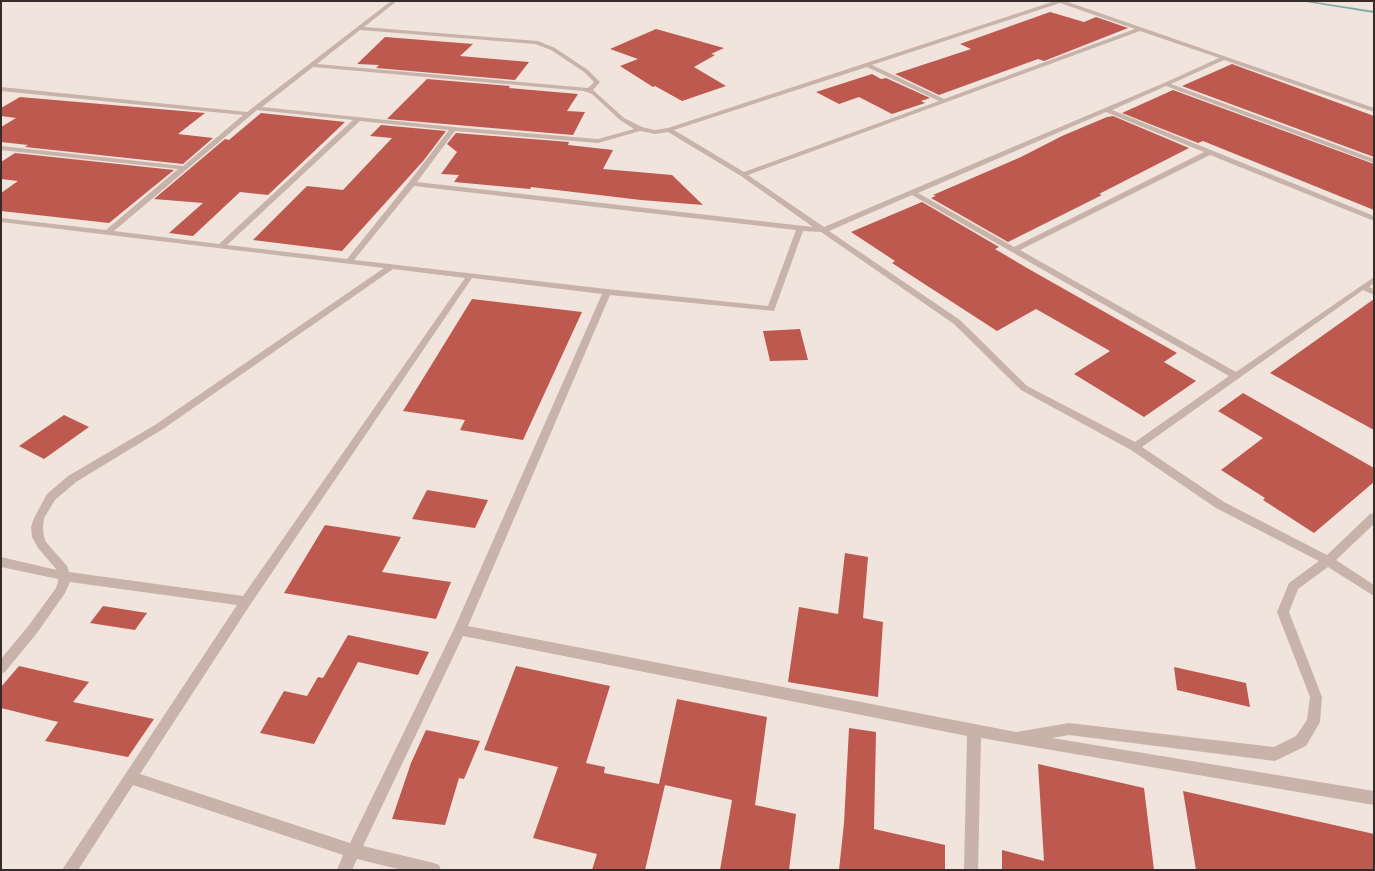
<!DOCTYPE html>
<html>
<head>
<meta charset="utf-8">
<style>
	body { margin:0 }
	#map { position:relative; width:1375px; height:871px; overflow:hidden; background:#f0e4dd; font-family:Montserrat,sans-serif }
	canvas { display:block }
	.frame { position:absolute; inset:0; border:2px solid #352b29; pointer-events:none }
</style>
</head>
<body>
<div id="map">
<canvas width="1375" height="871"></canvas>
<div class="frame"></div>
</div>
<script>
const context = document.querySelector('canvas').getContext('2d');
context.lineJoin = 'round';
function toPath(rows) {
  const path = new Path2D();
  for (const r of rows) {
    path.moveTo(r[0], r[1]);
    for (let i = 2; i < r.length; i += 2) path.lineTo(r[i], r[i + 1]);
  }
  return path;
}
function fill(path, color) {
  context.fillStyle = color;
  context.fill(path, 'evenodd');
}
const stream = toPath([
	[1300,1,1309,1,1374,11,1374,13,1300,1]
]);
const building = toPath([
	[1050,12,1084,22,1096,17,1128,28,1044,61,1038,59,939,95,895,74,971,49,960,44],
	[656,29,724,48,711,54,715,55,694,67,726,86,682,101,655,86,653,87,620,66,638,59,610,49],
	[385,37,473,44,460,56,529,62,515,80,376,68,379,65,357,64],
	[1232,64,1374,116,1374,157,1182,86],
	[872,74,881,79,886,78,930,98,921,101,925,103,892,114,859,97,839,104,816,92],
	[427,79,510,86,509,88,578,94,567,111,585,112,573,135,387,119],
	[1173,90,1374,164,1374,210,1203,141,1198,143,1122,113],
	[20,97,205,113,178,134,213,138,183,164,25,147,28,145,1,142,1,127,16,118,1,116,1,108],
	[261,113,345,122,268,195,240,192,193,236,169,233,203,203,154,199,225,139,229,140],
	[1113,116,1189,148,1099,194,1102,195,1008,242,931,198,936,196,933,195,1021,157,1062,136,1107,117],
	[381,125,446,131,424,160,342,251,253,240,307,186,343,190,392,138,370,136],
	[456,133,569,142,568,145,613,150,603,169,672,175,703,205,641,200,531,187,530,189,454,182,459,175,441,174,457,152,447,144],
	[15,153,174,170,109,223,1,211,1,193,18,181,1,179,1,162],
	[922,202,999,247,995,249,1027,268,1177,353,1164,362,1196,381,1144,417,1074,374,1110,351,1036,309,997,331,892,263,895,261,851,232],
	[472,299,582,312,523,440,460,430,465,420,403,411],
	[1374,299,1374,430,1270,373],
	[800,329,808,360,770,361,763,331],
	[1243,393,1374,468,1374,482,1314,533,1263,500,1265,498,1221,470,1263,438,1218,411],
	[64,415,89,427,44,459,19,446],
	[427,490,488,500,475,528,412,519],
	[325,525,401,537,382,572,451,582,436,619,284,593],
	[845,553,868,557,863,618,883,622,878,697,788,682,799,607,838,614],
	[103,606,147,613,135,630,90,623],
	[348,635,429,652,418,675,358,662,314,744,260,733,284,691,307,696,318,677,323,678],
	[19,666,89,682,73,702,154,719,128,757,45,741,58,722,1,708,1,687],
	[516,666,610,686,586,763,605,767,604,773,659,784,677,699,767,717,755,805,796,814,789,870,720,870,732,800,665,785,645,870,592,870,597,854,533,838,558,767,484,750],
	[1174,667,1246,683,1250,707,1177,690],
	[849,728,876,732,874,829,945,845,945,870,839,870,844,823],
	[426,730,480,741,464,779,459,778,445,825,392,819,411,763],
	[1038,764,1144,788,1154,870,1002,870,1002,850,1044,861],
	[1183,791,1374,834,1374,870,1196,870]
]);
const minor = toPath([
	[391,1,397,1,364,27,538,41,555,48,588,70,600,82,593,90,624,118,642,127,655,130,668,128,1055,1,1065,1,1374,108,1374,112,1224,60,1171,84,1374,159,1374,163,1166,86,1112,110,1374,216,1374,221,1210,155,1020,250,1236,372,1374,277,1374,283,1369,287,1374,289,1374,295,1363,290,1142,447,1224,502,1327,555,1370,514,1374,513,1374,524,1336,560,1374,585,1374,596,1328,567,1298,589,1289,612,1322,697,1320,722,1306,746,1275,761,1069,735,1052,738,1374,791,1374,805,981,738,978,870,964,870,967,736,463,636,363,846,434,863,439,865,441,870,402,870,357,859,352,870,337,870,343,855,133,785,78,870,62,870,237,605,70,582,65,593,37,633,5,672,1,674,1,659,29,625,56,588,58,582,58,579,1,567,1,557,57,570,38,548,32,537,31,527,34,518,47,494,68,476,155,425,384,268,1,222,1,218,106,230,178,169,1,150,1,146,183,166,243,115,1,91,1,87,247,112,391,1],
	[1060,3,1135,29,944,99,872,65,1060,3],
	[360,30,535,44,551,50,584,72,594,82,588,88,317,64,360,30],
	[1140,31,1219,58,1164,83,824,227,748,175,1140,31],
	[313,67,584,91,592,94,620,120,634,129,598,139,453,127,262,107,313,67],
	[867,67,939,101,744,172,674,130,867,67],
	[257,110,353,120,219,244,114,231,257,110],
	[1106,112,1204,152,1014,247,918,193,1106,112],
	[360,121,449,130,409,182,347,259,227,245,360,121],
	[455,131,598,143,640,131,655,134,668,132,741,176,813,227,417,182,455,131],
	[414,186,796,230,768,306,607,289,354,260,414,186],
	[912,195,1229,376,1135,442,1027,386,960,320,829,231,912,195],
	[803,231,821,232,954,324,1021,390,1131,450,1216,508,1319,561,1289,583,1277,612,1310,697,1307,720,1296,736,1274,747,1069,723,1016,732,468,626,610,295,774,311,803,231],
	[393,269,465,278,243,596,69,572,67,566,46,542,44,537,43,527,44,518,55,500,76,482,163,429,393,269],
	[472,278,602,294,454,629,350,843,140,774,250,605,472,278]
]);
fill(stream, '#7eaba6');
fill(building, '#bd594e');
fill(minor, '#c7b3aa');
</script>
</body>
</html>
